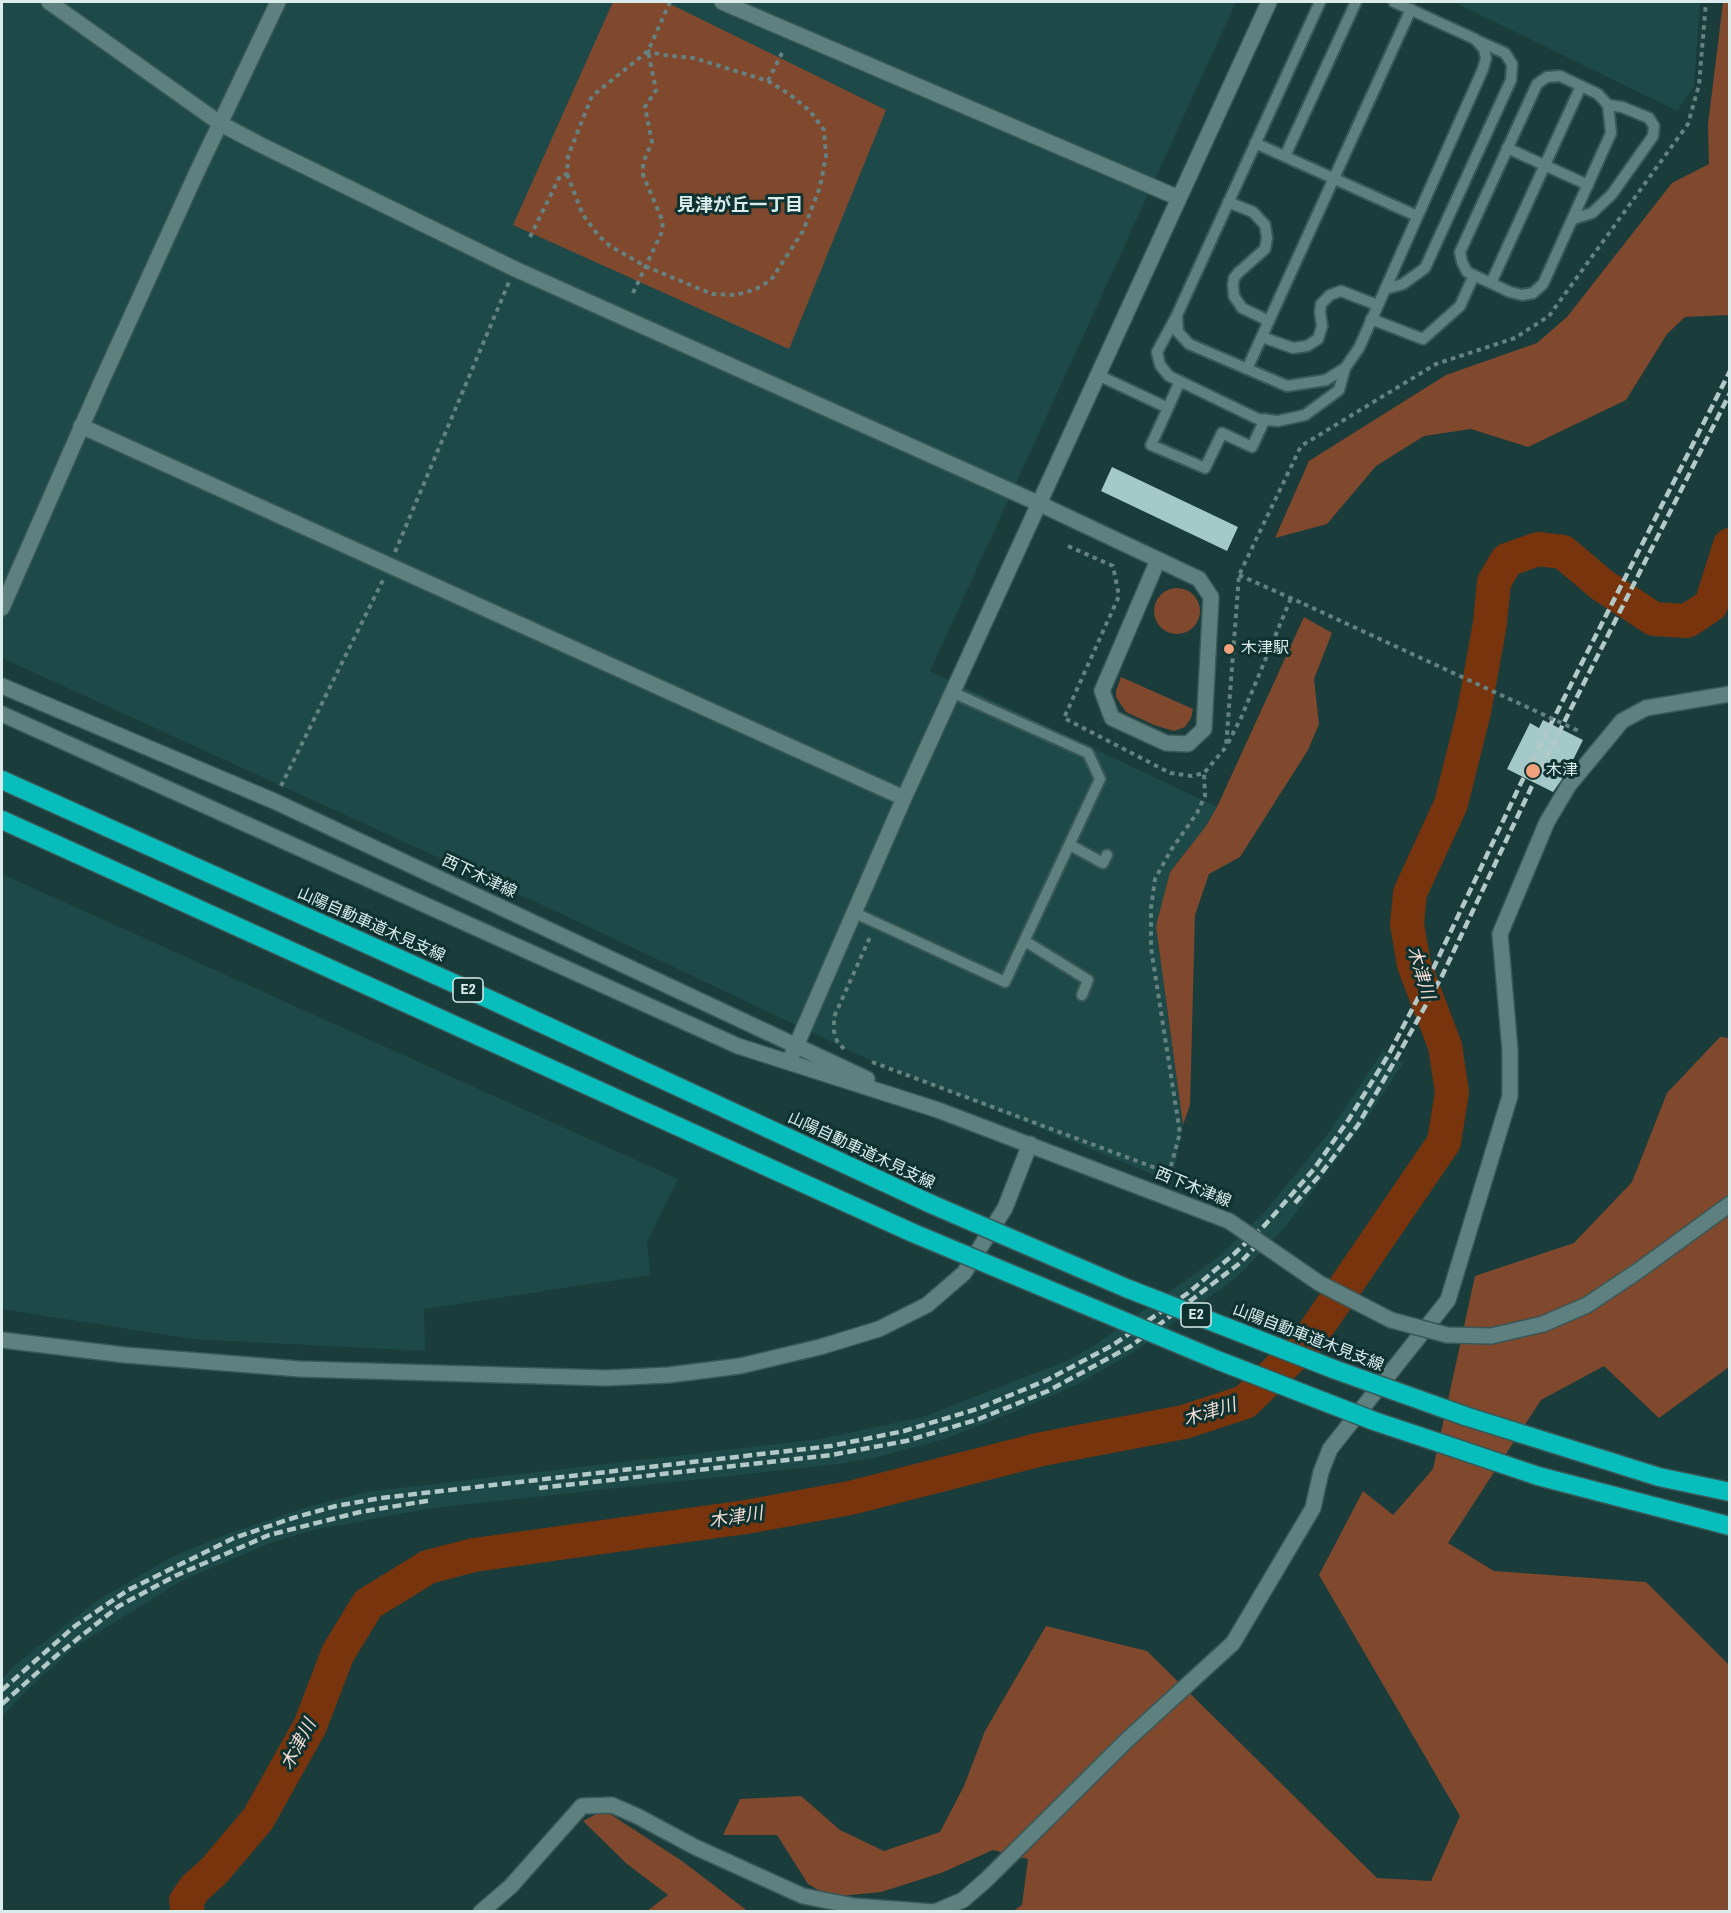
<!DOCTYPE html>
<html>
<head>
<meta charset="utf-8">
<style>
	body { margin:0 }
	#map { position:relative; width:1731px; height:1913px; overflow:hidden; background:#1a3c3b; font-family:"Archivo Narrow",sans-serif }
	canvas { display:block }
	.frame { position:absolute; inset:0; border:3px solid #daedec; pointer-events:none }
</style>
</head>
<body>
<div id="map">
<canvas width="1731" height="1913"></canvas>
<div class="frame"></div>
</div>
<script>
const context = document.querySelector('canvas').getContext('2d');
context.lineJoin = 'round';
function fill(path, color) {
  context.fillStyle = color;
  context.fill(path, 'evenodd');
}
function toPath(rows) {
  const path = new Path2D();
  for (const r of rows) {
    if (r.length === 3) {
      path.moveTo(r[0] + r[2], r[1]);
      path.arc(r[0], r[1], r[2], 0, 2 * Math.PI);
      continue;
    }
    path.moveTo(r[0], r[1]);
    for (let i = 2; i < r.length; i += 2) path.lineTo(r[i], r[i + 1]);
  }
  return path;
}
function strokePath(path, color, width, dash) {
  context.strokeStyle = color;
  context.lineWidth = width;
  context.lineCap = dash ? 'butt' : 'round';
  context.setLineDash(dash || []);
  context.stroke(path);
}
function drawText(font, color, halo, rows, align = 'center') {
  context.font = font + ' "Archivo Narrow","Noto Sans JP",sans-serif';
  context.lineWidth = 6;
  context.setLineDash([]);
  context.textBaseline = 'middle';
  context.strokeStyle = halo;
  context.fillStyle = color;
  for (const [text, x, y, turn = 0] of rows) {
    context.save();
    context.translate(x, y);
    context.rotate((+turn || 0) * Math.PI / 180);
    context.textAlign = isNaN(turn) ? turn : align;
    if (halo) context.strokeText(text, 0, 0);
    context.fillText(text, 0, 0);
    context.restore();
  }
}
const built = toPath([
	[2,2,1236,2,930,671,1217,807,1206,826,1170,872,1156,926,1183,1125,1172,1182,859,1055,566,916,2,658],
	[1454,2,1700,2,1694,86,1677,111],
	[2,874,678,1179,647,1242,650,1275,424,1309,425,1351,192,1339,2,1309],
	[1383,1051,1403,1063,1359,1130,1286,1226,1237,1277,1134,1352,1076,1385,1014,1412,945,1439,874,1458,839,1464,433,1508,313,1530,270,1543,181,1581,75,1647,32,1685,2,1716,2,1679,15,1665,98,1600,170,1558,227,1534,307,1507,366,1492,820,1439,923,1417,1069,1360,1092,1347,1217,1258,1265,1212,1327,1135]
]);
const green = toPath([
	[613,2,666,2,886,110,789,349,513,225],
	[1723,2,1730,2,1729,315,1685,317,1667,334,1626,400,1528,447,1471,429,1424,436,1376,466,1327,524,1275,538,1309,461,1446,375,1537,343,1567,317,1672,183,1709,164,1708,125],
	[1177,611,23],
	[1304,617,1332,633,1314,679,1319,724,1308,750,1240,857,1209,874,1195,915,1190,1105,1183,1125,1156,926,1170,872,1206,826,1217,807],
	[1121,677,1193,709,1191,718,1185,727,1174,731,1154,725,1126,712,1116,697,1116,691],
	[1720,1037,1729,1038,1729,1367,1659,1418,1604,1366,1541,1400,1448,1543,1494,1571,1646,1582,1729,1665,1729,1911,1013,1911,1022,1905,1028,1859,993,1850,941,1873,881,1892,830,1897,808,1884,777,1835,723,1835,740,1799,801,1796,840,1830,884,1851,940,1832,964,1786,985,1731,1046,1626,1147,1651,1377,1878,1431,1881,1460,1816,1319,1575,1363,1491,1393,1515,1433,1469,1475,1276,1574,1243,1632,1182,1667,1093],
	[604,1810,682,1861,745,1909,745,1911,647,1911,668,1895,627,1864,583,1821]
]);
const river = toPath([
	[188,1912,186,1901,195,1888,214,1871,258,1819,310,1726,338,1653,368,1604,428,1567,474,1555,746,1517,850,1498,1042,1449,1184,1422,1245,1402,1308,1341,1444,1142,1452,1092,1445,1046,1414,965,1407,924,1410,893,1451,804,1474,712,1490,623,1494,582,1507,560,1538,549,1563,552,1602,585,1654,619,1687,621,1711,605,1730,545]
]);
const building = toPath([
	[1112,467,1238,527,1227,551,1101,491],
	[1543,720,1583,740,1567,772,1553,792,1507,769,1530,723,1539,728]
]);
const path = toPath([
	[768,81,782,53],
	[567,174,583,215,599,236,610,246,645,266,712,294,736,295,756,289,771,280,803,231,820,187,826,156,824,130,810,111,789,94,768,81,694,58,662,55,648,51],
	[530,237,560,176,567,174,568,156,592,96,648,51,670,2],
	[633,293,661,234,663,222,643,175,643,163,652,142,645,107,656,90,648,51],
	[1068,546,1113,566,1119,596,1064,718,1170,773,1192,776,1204,773,1226,747,1239,575,1301,446,1436,364,1515,338,1549,316,1688,124,1699,85,1706,2],
	[395,552,509,282],
	[1239,575,1304,604],
	[1228,743,1241,718,1291,598],
	[281,786,383,580],
	[844,1049,837,1041,834,1031,834,1017,870,937],
	[872,1062,1169,1173,1180,1133,1151,948,1151,908,1155,879,1171,850,1197,813,1205,796,1204,773]
]);
const lane = toPath([
	[1320,2,1177,315,1178,332,1189,344,1287,386,1326,380,1345,368,1359,348,1483,69,1486,58,1484,49,1475,39,1394,2],
	[1560,76,1598,94,1608,105,1611,133,1543,284,1533,293,1522,295,1510,292,1467,272,1462,262,1460,252,1537,84,1547,77,1560,76],
	[1255,143,1417,216],
	[1507,148,1588,185],
	[1285,156,1356,2],
	[1228,202,1253,212,1265,225,1267,238,1265,249,1238,273,1234,278,1233,285,1234,296,1242,308,1269,321],
	[1573,219,1592,213,1612,194,1653,136,1654,126,1649,118,1622,107,1608,105],
	[1491,283,1581,86],
	[1385,289,1403,284,1425,268,1511,80,1512,64,1505,53,1478,41],
	[1176,317,1157,352,1160,365,1169,376,1258,419,1278,421,1305,415,1339,390,1345,368],
	[1371,319,1423,339,1460,306,1474,275],
	[1262,337,1293,348,1307,346,1318,339,1322,326,1320,312,1321,304,1330,295,1341,291,1377,305],
	[1247,369,1411,9],
	[1098,375,1168,408,1151,445,1205,468,1222,433,1252,447,1265,419],
	[1168,408,1180,381],
	[1070,845,1103,863,1107,855],
	[855,913,1005,982,1100,779,1088,753,954,693],
	[1025,941,1088,980,1082,995]
]);
const street = toPath([
	[1040,504,1199,579,1211,597,1204,729,1188,744,1166,743,1112,718,1102,691,1158,560],
	[481,1912,511,1886,582,1806,612,1805,637,1816,695,1847,803,1896,854,1906,934,1912],
	[935,1912,963,1900,986,1880,1126,1741,1233,1643,1313,1508,1321,1472,1330,1449,1448,1300,1510,1096,1510,1050,1500,934,1547,822,1569,785,1622,721,1646,708,1730,694]
]);
const secondary = toPath([
	[49,2,221,124,259,144,515,269,1040,504],
	[722,2,1179,198],
	[81,426,904,798],
	[2,608,99,387,196,174,278,2],
	[2,686,274,801,867,1079],
	[2,714,738,1046,938,1110,1229,1221],
	[789,1062,904,798,1269,2],
	[1491,1336,1543,1324,1587,1305,1638,1271,1730,1204],
	[2,1340,125,1355,300,1369,606,1378,669,1375,740,1366,820,1347,879,1329,927,1305,964,1273,1005,1208,1030,1144]
]);
const highway = toPath([
	[2,780,491,1000,931,1204],
	[2,820,913,1233],
	[1465,1416,1659,1477,1730,1492],
	[1443,1444,1538,1476,1730,1526]
]);
const rail = toPath([
	[1295,1203,1320,1175,1358,1125,1397,1057,1442,976,1531,788,1730,393],
	[539,1488,831,1455,906,1441,979,1419,1048,1391,1131,1346,1240,1263,1265,1236],
	[2,1690,75,1626,128,1590,234,1538,293,1518,336,1506,381,1498,831,1446,904,1431,977,1409,1047,1380,1113,1345,1188,1293,1234,1254,1265,1225,1314,1169,1349,1119,1389,1054,1433,969,1521,783,1730,371],
	[2,1704,56,1656,119,1606,175,1576,269,1535,360,1512,432,1500]
]);
const pathBridge = toPath([
	[1304,604,1581,732]
]);
const secondaryBridge = toPath([
	[1229,1221,1319,1283,1391,1320,1447,1335,1491,1336]
]);
const highwayBridge = toPath([
	[931,1204,1126,1288,1336,1370,1465,1416],
	[913,1233,1217,1360,1374,1421,1443,1444]
]);
const markers = [
	[1229,649,6,"#f1a17c"],
	[1533,771,8,"#f1a17c"]
];
const shields = [
	[468,990,30],
	[1196,1315,30]
];
const shieldNames = [
	["E2",468,990],
	["E2",1196,1315]
];
const poiNames = [
	["木津駅",1241,649],
	["木津",1546,771]
];
const streetNames = [
	["西下木津線",479,877,25],
	["山陽自動車道木見支線",371,925,24],
	["山陽自動車道木見支線",861,1151,25],
	["西下木津線",1193,1188,22],
	["山陽自動車道木見支線",1308,1338,21]
];
const neighbourhoodNames = [
	["見津が丘一丁目",740,206]
];
const waterNames = [
	["木津川",1420,973,73],
	["木津川",1210,1413,-17],
	["木津川",736,1518,-9],
	["木津川",299,1745,-62]
];
fill(built, '#1d4a49');
fill(green, '#80482c');
strokePath(river, '#78340d', 34);
fill(building, '#a4c9c8');
strokePath(lane, '#395857', 14);
strokePath(street, '#395857', 18);
strokePath(secondary, '#395857', 18);
strokePath(highway, '#395857', 21);
strokePath(path, '#658180', 4, [4.5, 4.5]);
strokePath(lane, '#5e8180', 10);
strokePath(street, '#5e8180', 15);
strokePath(secondary, '#5e8180', 15);
strokePath(highway, '#08bebd', 18);
strokePath(rail, '#b2c9c8', 4.5, [9, 4.5]);
strokePath(secondaryBridge, '#395857', 18, []);
strokePath(highwayBridge, '#395857', 21, []);
strokePath(pathBridge, '#658180', 4, [4.5, 4.5]);
strokePath(secondaryBridge, '#5e8180', 15);
strokePath(highwayBridge, '#08bebd', 18);
for (const [x, y, r, color] of markers) {
  const dot = new Path2D();
  dot.arc(x, y, r, 0, 2 * Math.PI);
  context.fillStyle = color;
  context.fill(dot);
  strokePath(dot, '#0f3231', 2);
}
for (const [x, y, w] of shields) {
  const box = new Path2D();
  box.roundRect(x - w / 2, y - 12, w, 24, 4.5);
  context.fillStyle = '#0f3231';
  context.fill(box);
  strokePath(box, '#daedec', 1.5);
}
drawText('bold 15px', '#daedec', null, shieldNames);
drawText('16px', '#daedec', '#0f3231', poiNames, 'left');
drawText('16px', '#daedec', '#0f3231', streetNames);
drawText('bold 18px', '#daedec', '#0f3231', neighbourhoodNames);
drawText('italic 18px', '#f3ddd4', '#0f3231', waterNames);
</script>
</body>
</html>
